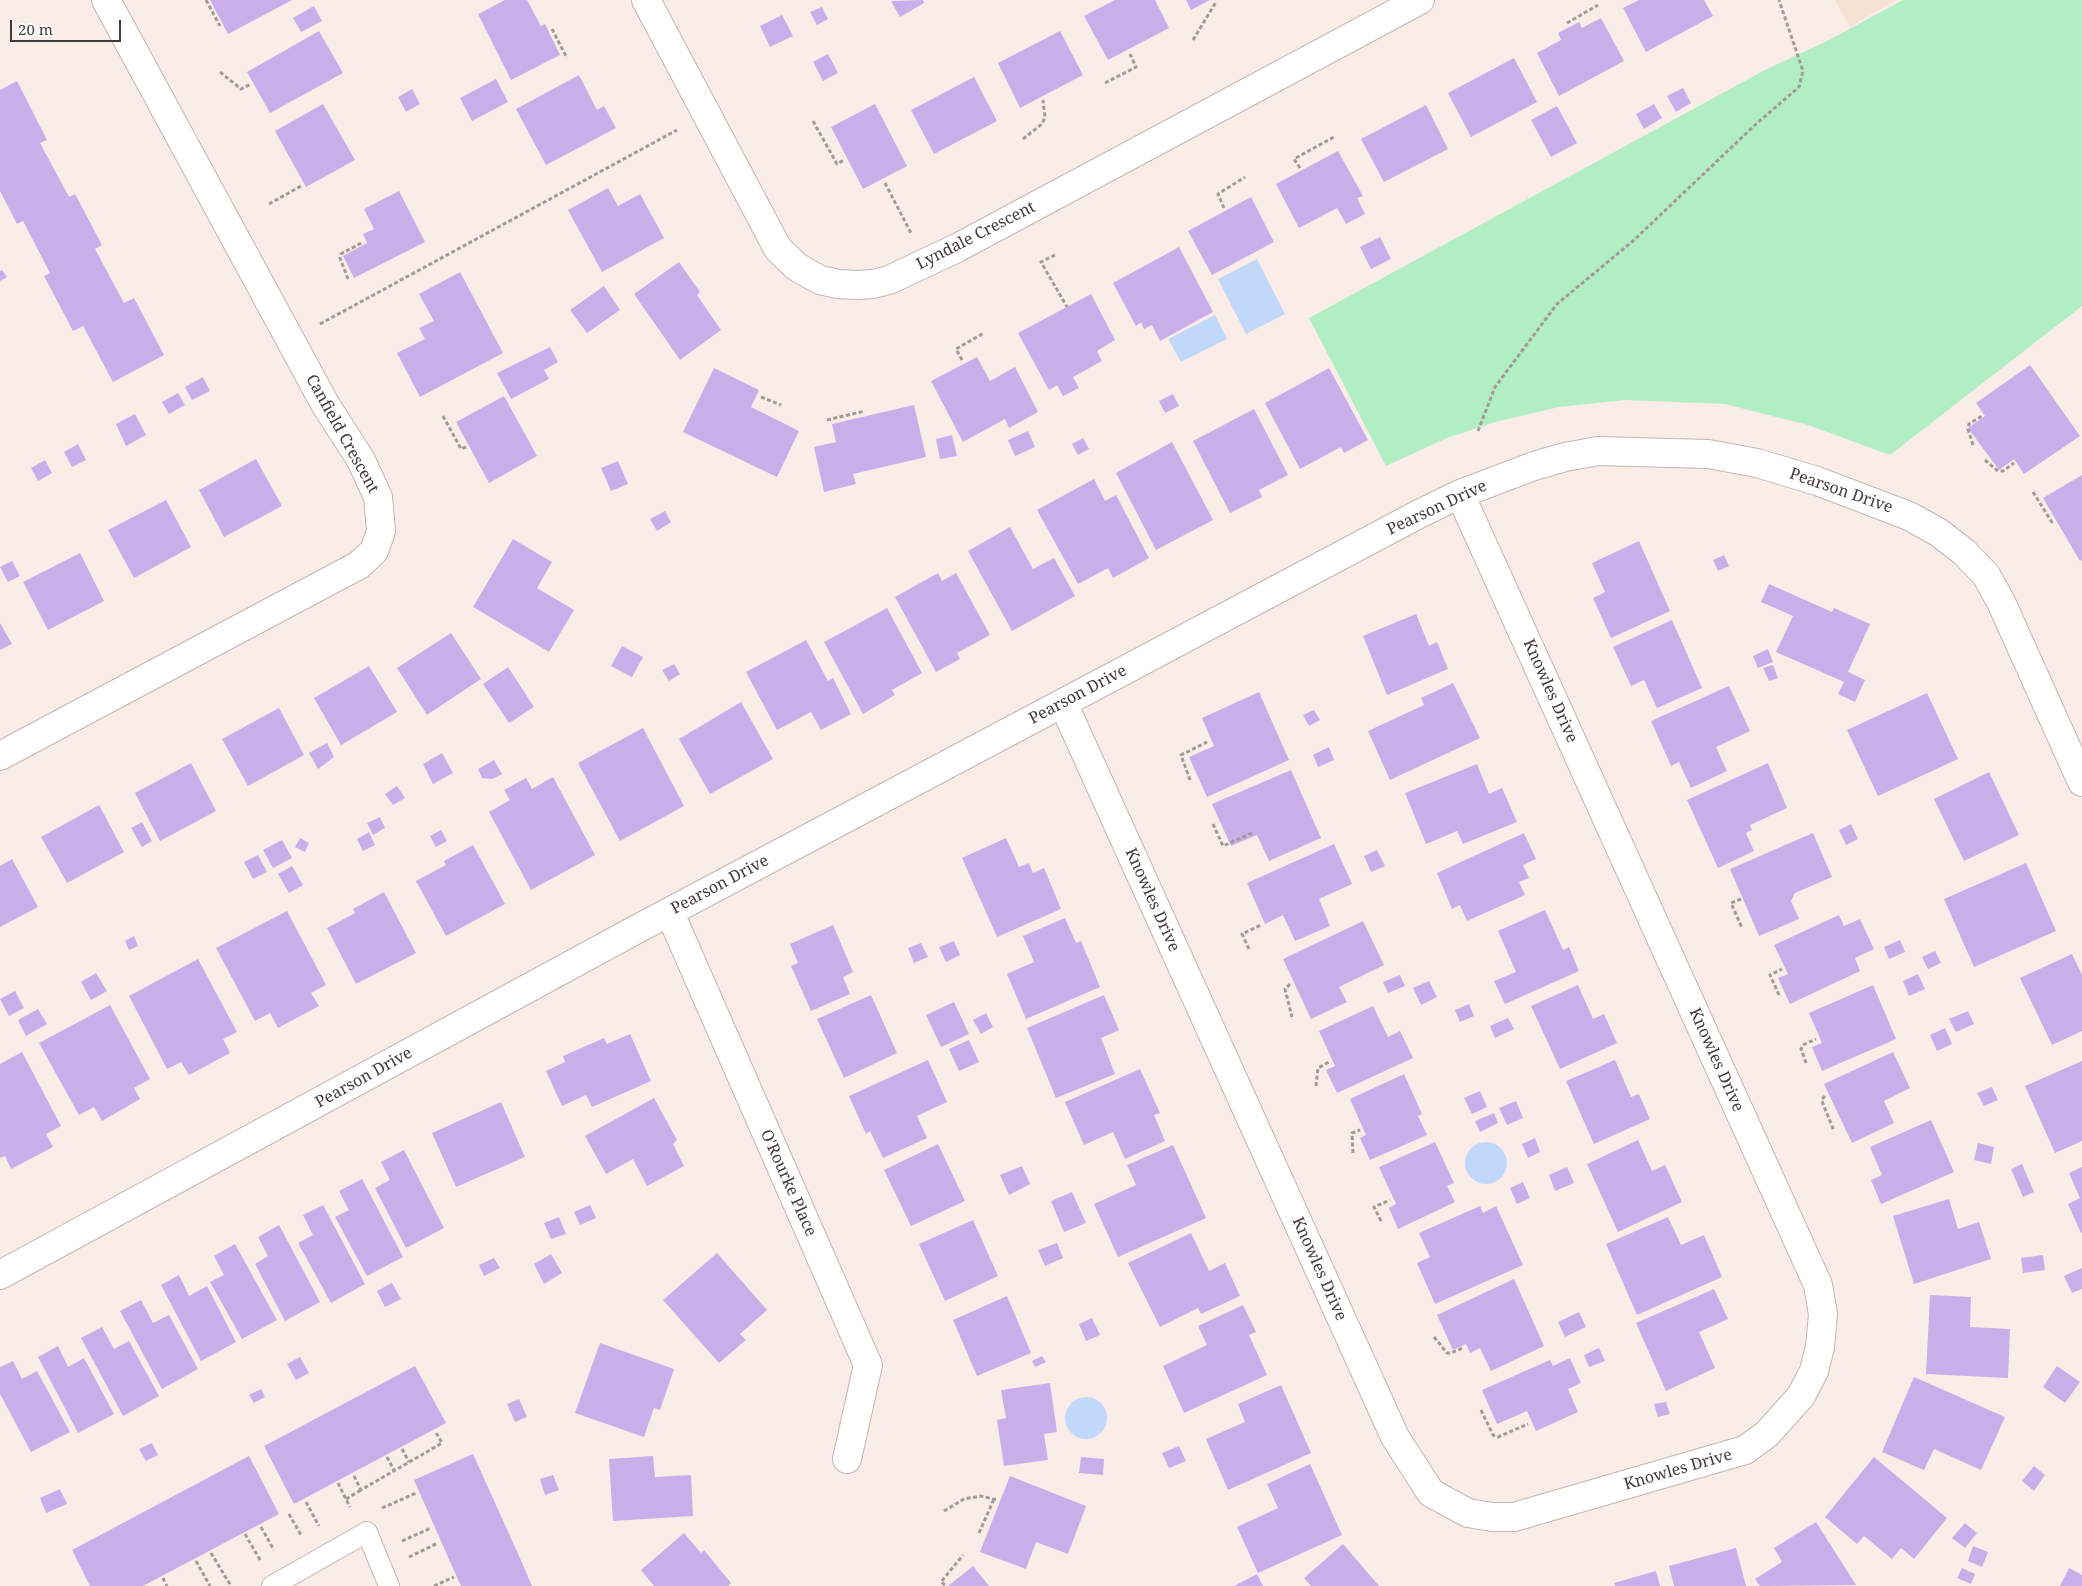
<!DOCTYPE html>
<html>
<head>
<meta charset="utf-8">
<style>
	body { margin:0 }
	#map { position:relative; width:2082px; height:1586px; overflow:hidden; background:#faede7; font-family:"Noto Serif",serif }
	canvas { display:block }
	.scale { position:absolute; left:10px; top:20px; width:111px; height:22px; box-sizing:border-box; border:2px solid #403b39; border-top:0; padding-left:6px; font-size:15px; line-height:18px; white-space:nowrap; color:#403b39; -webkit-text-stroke:4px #fff; paint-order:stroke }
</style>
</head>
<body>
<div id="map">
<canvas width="2082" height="1586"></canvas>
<div class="scale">20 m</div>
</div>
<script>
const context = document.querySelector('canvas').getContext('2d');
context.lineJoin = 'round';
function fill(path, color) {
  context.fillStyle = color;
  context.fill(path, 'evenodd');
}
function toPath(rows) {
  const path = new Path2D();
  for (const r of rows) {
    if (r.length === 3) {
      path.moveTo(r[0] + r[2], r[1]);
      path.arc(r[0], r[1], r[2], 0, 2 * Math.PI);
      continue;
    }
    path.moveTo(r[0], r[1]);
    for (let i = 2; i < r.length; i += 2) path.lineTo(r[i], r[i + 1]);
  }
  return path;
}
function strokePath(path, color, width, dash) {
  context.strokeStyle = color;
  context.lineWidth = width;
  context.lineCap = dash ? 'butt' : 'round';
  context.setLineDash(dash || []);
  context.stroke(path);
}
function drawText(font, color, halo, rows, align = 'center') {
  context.font = font + ' "Noto Serif",serif';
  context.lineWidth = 4;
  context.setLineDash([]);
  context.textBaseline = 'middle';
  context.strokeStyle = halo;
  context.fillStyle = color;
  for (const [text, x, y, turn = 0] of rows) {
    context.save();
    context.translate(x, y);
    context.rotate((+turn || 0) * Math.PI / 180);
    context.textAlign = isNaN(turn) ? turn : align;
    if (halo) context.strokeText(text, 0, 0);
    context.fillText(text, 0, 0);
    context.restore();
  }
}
const education = toPath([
	[1835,0,1896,0,1850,27]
]);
const green = toPath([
	[1903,0,2082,0,2082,306,1890,455,1808,425,1725,404,1625,400,1559,407,1495,422,1447,438,1386,466,1309,318,1765,70,1829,40]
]);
const water = toPath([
	[1257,259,1285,314,1246,334,1218,279],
	[1215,315,1227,339,1181,362,1168,339],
	[1486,1163,21],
	[1086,1418,21]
]);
const building = toPath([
	[210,0,292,0,228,34],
	[505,0,527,0,541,26,545,24,560,55,511,80,478,14],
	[923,0,924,3,900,17,891,1],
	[1115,0,1155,0,1169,28,1108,60,1084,16],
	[1186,0,1210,0,1191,10],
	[1639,0,1704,0,1713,16,1646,52,1623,8],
	[314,6,322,21,301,32,293,18],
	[822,7,828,19,817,25,810,12],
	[782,15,793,36,770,47,760,26],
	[1601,18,1624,61,1559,96,1537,53,1561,40,1558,33,1579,22,1582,28],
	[319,31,343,73,270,113,247,72],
	[1060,31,1083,75,1020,108,998,63],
	[828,54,838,73,823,81,813,62],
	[1514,58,1537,102,1471,137,1448,93],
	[579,75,597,110,604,106,616,128,546,165,516,109],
	[974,77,997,121,934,154,911,110],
	[496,79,508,102,472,121,460,98],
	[17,81,47,140,40,143,69,197,75,194,102,245,95,249,124,303,134,298,164,355,113,382,83,326,73,331,44,276,50,273,23,221,17,224,0,191,0,90],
	[1683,88,1691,103,1676,112,1667,96],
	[412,89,420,104,406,112,398,97],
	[323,104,355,160,306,187,275,131],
	[875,104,907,166,863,189,831,127],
	[1654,104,1662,118,1644,129,1636,114],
	[1426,105,1448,149,1384,182,1361,139],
	[1557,106,1577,143,1551,157,1531,120],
	[1338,151,1363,196,1357,198,1365,214,1346,224,1337,208,1299,228,1276,184],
	[608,188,618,206,640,194,664,238,602,272,568,210],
	[399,191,425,242,354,278,343,256,367,243,363,234,374,229,364,209],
	[1251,197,1274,242,1212,275,1188,231],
	[1380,237,1391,259,1371,269,1360,247],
	[1179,247,1213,312,1160,341,1152,325,1144,329,1141,322,1136,326,1113,283],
	[679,262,700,292,697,295,721,330,680,360,634,294],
	[2,270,7,277,0,281,0,271],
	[460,272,503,353,420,397,397,353,425,339,419,328,434,321,419,294],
	[604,286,620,310,587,333,570,310],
	[1091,294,1115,340,1097,351,1102,361,1073,377,1079,388,1063,396,1057,385,1049,390,1018,333],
	[550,347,558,362,544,370,549,379,511,399,497,373],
	[977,357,990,381,1015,367,1038,412,1009,428,1005,419,963,442,931,381],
	[2030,365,2080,436,2024,474,2014,459,1999,470,1968,428,1985,416,1976,403],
	[714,368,759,390,751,407,799,431,777,477,683,432],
	[1329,368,1368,440,1344,453,1341,447,1300,469,1265,403],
	[203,377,210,391,192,400,185,387],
	[178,393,185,405,169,414,162,402],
	[1173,394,1179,406,1165,413,1159,401],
	[504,396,537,456,489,483,456,422],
	[914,405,926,457,853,474,856,484,824,492,814,447,836,442,832,424],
	[1254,409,1288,475,1259,490,1262,497,1230,513,1193,441],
	[135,414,146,435,126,446,116,424],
	[1028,431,1035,447,1015,456,1008,440],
	[952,435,957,456,940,459,936,439],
	[1083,438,1089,449,1078,455,1072,444],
	[1172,442,1213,520,1156,550,1116,473],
	[78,444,86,460,72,467,64,452],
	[256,459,282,506,224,537,199,490],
	[45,460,52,473,38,481,31,468],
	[618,461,628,484,611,491,601,468],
	[2082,475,2082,560,2080,561,2043,498],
	[1094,479,1105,501,1116,495,1149,558,1113,578,1108,568,1078,584,1037,510],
	[166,500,191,547,134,578,108,530],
	[665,511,671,522,657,531,650,519],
	[1010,527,1033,569,1054,558,1075,596,1012,631,968,551],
	[513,539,552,562,537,588,574,610,549,652,473,607],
	[1639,541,1670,611,1611,638,1593,598,1605,592,1592,563],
	[80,553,104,601,48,630,23,582],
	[1724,555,1729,566,1718,571,1713,560],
	[12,561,20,576,8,582,0,567],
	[938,573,942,581,956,573,990,635,957,653,960,659,936,672,895,597],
	[1769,584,1832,612,1834,608,1870,624,1848,672,1865,680,1855,702,1838,694,1844,682,1776,652,1793,616,1761,602],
	[887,608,922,673,892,690,895,695,863,714,824,642],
	[1416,614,1429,646,1437,642,1448,669,1387,695,1363,636],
	[1672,620,1702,688,1657,708,1644,680,1631,686,1613,647],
	[0,623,12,644,0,650],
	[451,633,481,679,427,715,397,668],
	[806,640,828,681,833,678,851,714,821,730,811,712,777,730,746,672],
	[622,646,643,657,632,677,611,666],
	[1768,649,1773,662,1758,668,1753,656],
	[674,664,680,674,669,681,662,670],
	[1773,665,1778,678,1769,681,1763,668],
	[369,666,397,712,341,745,314,698],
	[508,667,534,707,509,723,483,684],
	[1453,683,1480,738,1390,780,1368,731,1424,705,1421,698],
	[1729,686,1750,731,1716,747,1727,771,1691,788,1679,762,1671,766,1651,721],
	[1259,692,1289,760,1207,797,1189,757,1214,746,1202,718],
	[1927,693,1958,759,1878,796,1847,730],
	[741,702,773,759,710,794,679,739],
	[279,708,304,755,248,786,222,739],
	[1314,710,1320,720,1309,726,1303,715],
	[643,728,684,806,620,841,578,763],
	[327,743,334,757,318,769,309,753],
	[1329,747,1334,760,1318,767,1313,755],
	[442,753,453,773,433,784,423,764],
	[494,760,502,774,492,779,482,778,478,769],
	[191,763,216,811,160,841,135,793],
	[1768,763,1787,808,1750,825,1752,830,1746,833,1754,851,1718,868,1687,800],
	[1477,764,1489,794,1502,788,1517,822,1463,844,1457,831,1426,844,1405,793],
	[1291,770,1321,838,1269,861,1257,835,1231,846,1212,804],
	[1989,772,2019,835,1964,861,1934,799],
	[553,777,595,855,531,890,489,812,510,800,504,790,526,778,532,789],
	[397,786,405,798,393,805,385,794],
	[99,805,124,852,67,883,41,837],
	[380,817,385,828,373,835,367,823],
	[142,822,152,841,142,847,131,828],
	[1851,824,1858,839,1846,845,1839,830],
	[441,830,447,841,436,847,430,836],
	[369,832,375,845,363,851,357,839],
	[1524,833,1536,859,1523,865,1529,878,1519,882,1525,895,1467,921,1460,905,1452,909,1437,873],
	[1813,833,1832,877,1795,893,1791,901,1799,919,1759,936,1730,869],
	[300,838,309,843,305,852,295,847],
	[1006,838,1019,867,1029,863,1033,873,1044,868,1061,909,997,937,962,858],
	[282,840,292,858,273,868,263,850],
	[1334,844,1352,884,1319,899,1330,926,1295,941,1283,915,1265,924,1247,883],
	[473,845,505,904,446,936,416,881,446,865,444,861],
	[1377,850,1385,866,1371,872,1364,856],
	[258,855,267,872,253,879,244,862],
	[12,859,38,907,0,927,0,866],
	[2026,863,2056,931,1974,967,1944,899],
	[292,866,303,885,289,893,278,874],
	[384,892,416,953,356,984,327,928,355,913,353,909],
	[1545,910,1563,950,1569,947,1579,971,1505,1004,1494,981,1516,972,1498,931],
	[287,911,326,985,311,993,319,1006,278,1028,270,1013,255,1021,216,948],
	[1839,915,1844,926,1860,919,1874,949,1855,958,1860,971,1790,1004,1778,978,1788,974,1774,945],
	[1065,918,1076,943,1081,941,1100,987,1026,1019,1007,974,1034,962,1023,936],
	[1363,921,1384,965,1339,987,1347,1002,1311,1019,1283,959],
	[833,925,853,972,843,977,850,994,811,1011,791,966,798,963,790,944],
	[134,936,138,946,129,950,125,941],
	[1900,940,1905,952,1889,959,1884,947],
	[954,941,960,955,946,962,939,947],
	[921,943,928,957,914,963,908,948],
	[1935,951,1941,963,1928,969,1922,957],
	[2072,954,2082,975,2082,1031,2052,1045,2020,978],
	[198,959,237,1032,223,1039,230,1053,189,1075,181,1062,167,1069,129,996],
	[96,973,107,991,91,1000,81,982],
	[1918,974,1925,989,1909,996,1903,981],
	[1400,975,1405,986,1388,993,1383,982],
	[1429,981,1437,997,1421,1005,1413,988],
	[1578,985,1593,1019,1604,1014,1617,1043,1560,1069,1531,1006],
	[1873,985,1896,1039,1822,1071,1812,1047,1822,1043,1809,1013],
	[15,991,24,1008,9,1016,0,999],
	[871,995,897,1053,844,1078,817,1019],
	[1104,995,1119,1030,1101,1038,1115,1074,1056,1098,1027,1028],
	[954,1002,969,1034,941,1047,926,1015],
	[1469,1004,1474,1016,1460,1022,1455,1010],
	[110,1005,150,1079,134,1088,140,1099,102,1121,94,1107,79,1115,39,1043],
	[1373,1006,1388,1037,1400,1031,1413,1058,1337,1093,1326,1070,1335,1066,1319,1031],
	[38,1009,47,1024,26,1036,18,1020],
	[1968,1011,1974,1024,1956,1032,1949,1019],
	[986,1013,993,1027,981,1034,973,1020],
	[1508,1018,1514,1029,1495,1038,1490,1026],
	[1945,1028,1952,1044,1937,1051,1930,1035],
	[630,1034,651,1081,592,1107,586,1095,562,1106,546,1071,565,1062,563,1056,604,1038,607,1044],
	[969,1040,979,1062,959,1071,949,1049],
	[22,1052,61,1126,46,1134,53,1147,11,1169,5,1156,0,1158,0,1064],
	[1893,1052,1910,1088,1884,1101,1894,1123,1852,1143,1824,1084],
	[928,1060,947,1102,917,1116,927,1138,883,1158,870,1131,866,1134,849,1096],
	[1615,1060,1631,1097,1639,1094,1650,1119,1594,1144,1566,1081],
	[2082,1061,2082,1141,2055,1153,2025,1086],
	[1140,1069,1160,1113,1154,1115,1165,1141,1125,1159,1113,1132,1084,1145,1065,1102],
	[1404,1074,1422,1114,1418,1116,1427,1135,1370,1160,1360,1138,1366,1135,1350,1099],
	[1992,1087,1998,1100,1984,1106,1977,1093],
	[1480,1091,1487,1107,1472,1114,1464,1098],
	[654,1098,677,1140,673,1144,684,1166,647,1186,633,1159,606,1174,585,1136],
	[1516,1101,1523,1118,1507,1125,1499,1108],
	[501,1102,525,1157,456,1187,432,1133],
	[1494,1113,1498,1123,1480,1132,1475,1121],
	[1931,1120,1954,1172,1881,1204,1871,1180,1882,1175,1870,1147],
	[1535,1138,1540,1152,1528,1158,1522,1144],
	[1638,1140,1652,1171,1665,1165,1682,1202,1618,1232,1587,1164],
	[1435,1142,1454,1183,1447,1186,1455,1202,1398,1229,1389,1208,1396,1204,1379,1167],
	[1978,1143,1994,1147,1991,1164,1974,1160],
	[938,1144,965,1201,911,1226,884,1170],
	[1173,1145,1206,1218,1118,1257,1094,1204,1136,1185,1127,1165],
	[404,1150,444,1228,406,1248,375,1188,390,1180,381,1162],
	[2022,1164,2034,1192,2023,1197,2011,1169],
	[1022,1166,1030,1184,1009,1195,1000,1175],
	[1567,1167,1574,1183,1555,1191,1549,1175],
	[2082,1167,2082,1232,2081,1233,2068,1204,2080,1198,2069,1173],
	[362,1179,403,1257,367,1276,335,1217,349,1210,339,1191],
	[1523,1182,1530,1198,1517,1204,1510,1188],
	[1072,1192,1086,1223,1064,1232,1051,1201],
	[1949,1199,1958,1229,1979,1222,1991,1259,1914,1284,1893,1216],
	[323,1205,365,1284,331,1303,298,1243,313,1235,303,1215],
	[590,1205,596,1218,580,1225,574,1212],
	[1480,1206,1483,1213,1496,1206,1523,1265,1435,1304,1417,1263,1430,1257,1419,1233],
	[559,1217,566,1234,551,1239,544,1223],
	[1668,1217,1681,1245,1704,1235,1722,1277,1637,1315,1606,1244],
	[973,1220,998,1276,945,1301,919,1244],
	[279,1225,320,1302,285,1321,255,1264,268,1256,258,1237],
	[1191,1233,1209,1271,1225,1263,1240,1296,1201,1314,1198,1308,1160,1327,1128,1263],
	[1057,1243,1063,1258,1045,1266,1038,1250],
	[235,1244,277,1320,242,1339,210,1282,224,1275,214,1256],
	[717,1253,767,1310,740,1334,746,1340,719,1363,663,1300],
	[551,1254,562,1273,544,1284,534,1264],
	[2043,1255,2045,1270,2023,1273,2021,1258],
	[494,1258,500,1268,484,1276,479,1265],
	[2082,1268,2082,1289,2072,1293,2064,1276],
	[179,1275,189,1296,207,1286,236,1342,201,1361,161,1285],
	[1514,1279,1544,1346,1491,1371,1480,1348,1470,1353,1466,1344,1453,1350,1437,1315],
	[392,1283,401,1299,385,1307,377,1291],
	[1714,1289,1728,1319,1699,1332,1715,1368,1666,1391,1636,1323],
	[1930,1295,1971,1297,1970,1327,2010,1329,2008,1378,1926,1374],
	[1007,1296,1031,1353,977,1376,953,1320],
	[141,1300,153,1323,169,1315,198,1369,162,1389,120,1311],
	[1243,1305,1256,1332,1249,1335,1267,1375,1184,1413,1163,1366,1207,1345,1198,1326],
	[1579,1312,1586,1327,1565,1337,1558,1322],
	[1092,1318,1100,1335,1086,1341,1079,1324],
	[102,1327,114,1349,129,1341,159,1396,123,1416,81,1338],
	[600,1343,674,1369,660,1410,654,1408,644,1437,575,1413],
	[58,1346,68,1367,84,1358,114,1414,78,1433,38,1357],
	[1599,1348,1605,1361,1589,1367,1584,1355],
	[1042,1356,1046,1362,1035,1367,1032,1361],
	[300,1357,309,1373,296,1380,287,1364],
	[1570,1358,1581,1383,1568,1389,1578,1412,1536,1431,1527,1411,1497,1424,1482,1390,1550,1360,1553,1366],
	[13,1361,22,1379,37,1371,70,1432,31,1452,0,1394,0,1367],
	[415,1366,446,1423,294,1504,264,1446],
	[2057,1366,2080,1382,2065,1403,2043,1387],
	[1914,1377,2005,1417,1981,1470,1934,1449,1924,1470,1882,1452],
	[1050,1383,1057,1432,1044,1434,1048,1460,1004,1466,997,1420,1006,1418,1001,1390],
	[1281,1385,1311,1453,1228,1490,1206,1439,1245,1422,1238,1404],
	[261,1389,265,1397,254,1403,249,1395],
	[519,1399,527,1417,515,1422,507,1404],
	[1666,1402,1670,1414,1658,1417,1654,1404],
	[152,1443,158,1455,146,1461,139,1449],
	[1179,1446,1186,1461,1169,1468,1162,1453],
	[473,1454,519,1556,532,1586,461,1586,459,1582,414,1480],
	[249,1456,279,1514,143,1586,90,1586,72,1550],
	[653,1456,655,1477,691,1475,693,1516,613,1521,609,1459],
	[1081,1457,1104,1459,1103,1475,1079,1473],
	[1874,1457,1947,1518,1914,1559,1901,1548,1892,1559,1864,1536,1857,1544,1825,1517],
	[1310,1464,1342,1535,1258,1573,1237,1527,1278,1508,1267,1484],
	[2034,1466,2045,1475,2034,1491,2022,1481],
	[553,1475,559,1490,545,1495,540,1479],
	[1010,1476,1086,1506,1068,1554,1036,1542,1026,1569,980,1552],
	[60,1489,67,1504,46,1513,40,1498],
	[1816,1522,1856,1585,1760,1586,1755,1579,1782,1562,1774,1548],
	[1965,1523,1977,1533,1965,1548,1952,1538],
	[684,1533,701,1553,704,1550,731,1583,728,1586,654,1586,641,1570],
	[1343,1544,1379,1586,1311,1586,1304,1578],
	[1973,1546,1988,1552,1982,1567,1968,1561],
	[1736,1548,1746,1586,1674,1586,1669,1566],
	[973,1566,989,1586,948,1586],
	[1962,1568,1975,1574,1971,1584,1957,1578],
	[2069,1568,2082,1575,2082,1586,2060,1586],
	[1656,1571,1660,1586,1615,1586,1614,1583],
	[1257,1574,1263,1586,1234,1586]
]);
const path = toPath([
	[206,0,220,26],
	[1567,23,1598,5],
	[552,29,567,58],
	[1193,40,1216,2],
	[220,72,241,89,251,84],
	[1105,83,1136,67,1130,54],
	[813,121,837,164,844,160],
	[1023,139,1042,124,1045,117,1043,100],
	[1300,168,1294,159,1334,137],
	[885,183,911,233],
	[269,204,301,186],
	[1224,208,1218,194,1245,177],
	[1055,255,1041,262,1067,307],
	[348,279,340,258,341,254,363,242],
	[320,324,677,130],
	[962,360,956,349,984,333],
	[761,397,781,405],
	[443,416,461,449,466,447],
	[827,420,865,411],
	[1478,431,1495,387,1557,304,1633,241,1755,125,1799,87,1803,71,1779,0],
	[1973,445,1968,429,1969,424,1982,416],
	[1985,460,1998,471,2003,471,2014,463],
	[2033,492,2053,524],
	[1190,780,1181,755,1207,742],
	[1213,824,1223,846,1252,833],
	[1741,899,1731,903,1742,928],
	[1249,949,1242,934,1261,925],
	[1290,984,1285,989,1292,1017],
	[1779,995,1770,975,1782,969],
	[1806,1063,1801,1049,1803,1045,1816,1039],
	[1316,1086,1318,1068,1329,1062],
	[1825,1096,1822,1099,1823,1104,1834,1131],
	[1353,1153,1352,1133,1360,1130],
	[1381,1221,1374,1207,1390,1200],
	[1434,1337,1447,1353,1451,1353,1463,1348],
	[1481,1410,1493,1435,1498,1437,1528,1424],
	[402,1449,409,1462],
	[387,1457,394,1470],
	[354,1476,361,1490,442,1443,435,1431],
	[338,1483,350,1507],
	[346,1499,361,1490],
	[306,1502,319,1526],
	[382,1508,416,1493],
	[944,1511,964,1499,981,1496,997,1500],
	[289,1514,301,1535],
	[261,1527,274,1550],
	[979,1533,994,1499],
	[245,1534,260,1560],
	[402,1541,431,1528],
	[211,1553,231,1586],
	[409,1557,438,1543],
	[196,1561,210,1586],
	[163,1578,167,1586],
	[945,1585,941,1582,963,1555],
	[434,1586,454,1577]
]);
const service = toPath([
	[272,1586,367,1532,389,1586]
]);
const minor = toPath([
	[646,0,778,249,797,267,820,280,838,284,857,285,873,284,889,280,957,248,1420,0],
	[1063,703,1395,1437,1431,1493,1468,1513,1492,1517,1514,1517,1745,1450,1767,1434,1801,1396,1814,1371,1820,1347,1823,1314,1818,1285,1460,494],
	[0,756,359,565,374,551,381,531,378,497,361,460,325,404,106,0],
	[670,913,868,1365,847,1459],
	[0,1275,639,928,1419,514,1460,494,1534,466,1565,457,1598,451,1708,454,1757,463,1817,481,1909,516,1938,532,1964,552,1986,575,2001,602,2082,782]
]);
const streetNames = [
	["Lyndale Crescent",976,236,-27],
	["Canfield Crescent",342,434,61],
	["Pearson Drive",1841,491,19],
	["Pearson Drive",1437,508,-25],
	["Knowles Drive",1550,691,66],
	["Pearson Drive",1078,695,-28],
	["Pearson Drive",720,885,-28],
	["Knowles Drive",1152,900,66],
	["Knowles Drive",1716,1060,66],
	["Pearson Drive",364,1078,-29],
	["O'Rourke Place",788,1183,66],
	["Knowles Drive",1319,1269,66],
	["Knowles Drive",1678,1470,-16]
];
fill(education, '#f6e2d3');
fill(green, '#b2eec4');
fill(water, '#c2d8fa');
fill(building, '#caaee9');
strokePath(service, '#c2b6b1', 22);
strokePath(minor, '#c2b6b1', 30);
strokePath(path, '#a39a96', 3, [4, 2.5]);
strokePath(service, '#fff', 20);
strokePath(minor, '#fff', 28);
drawText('16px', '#403b39', '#fff', streetNames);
</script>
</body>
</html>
